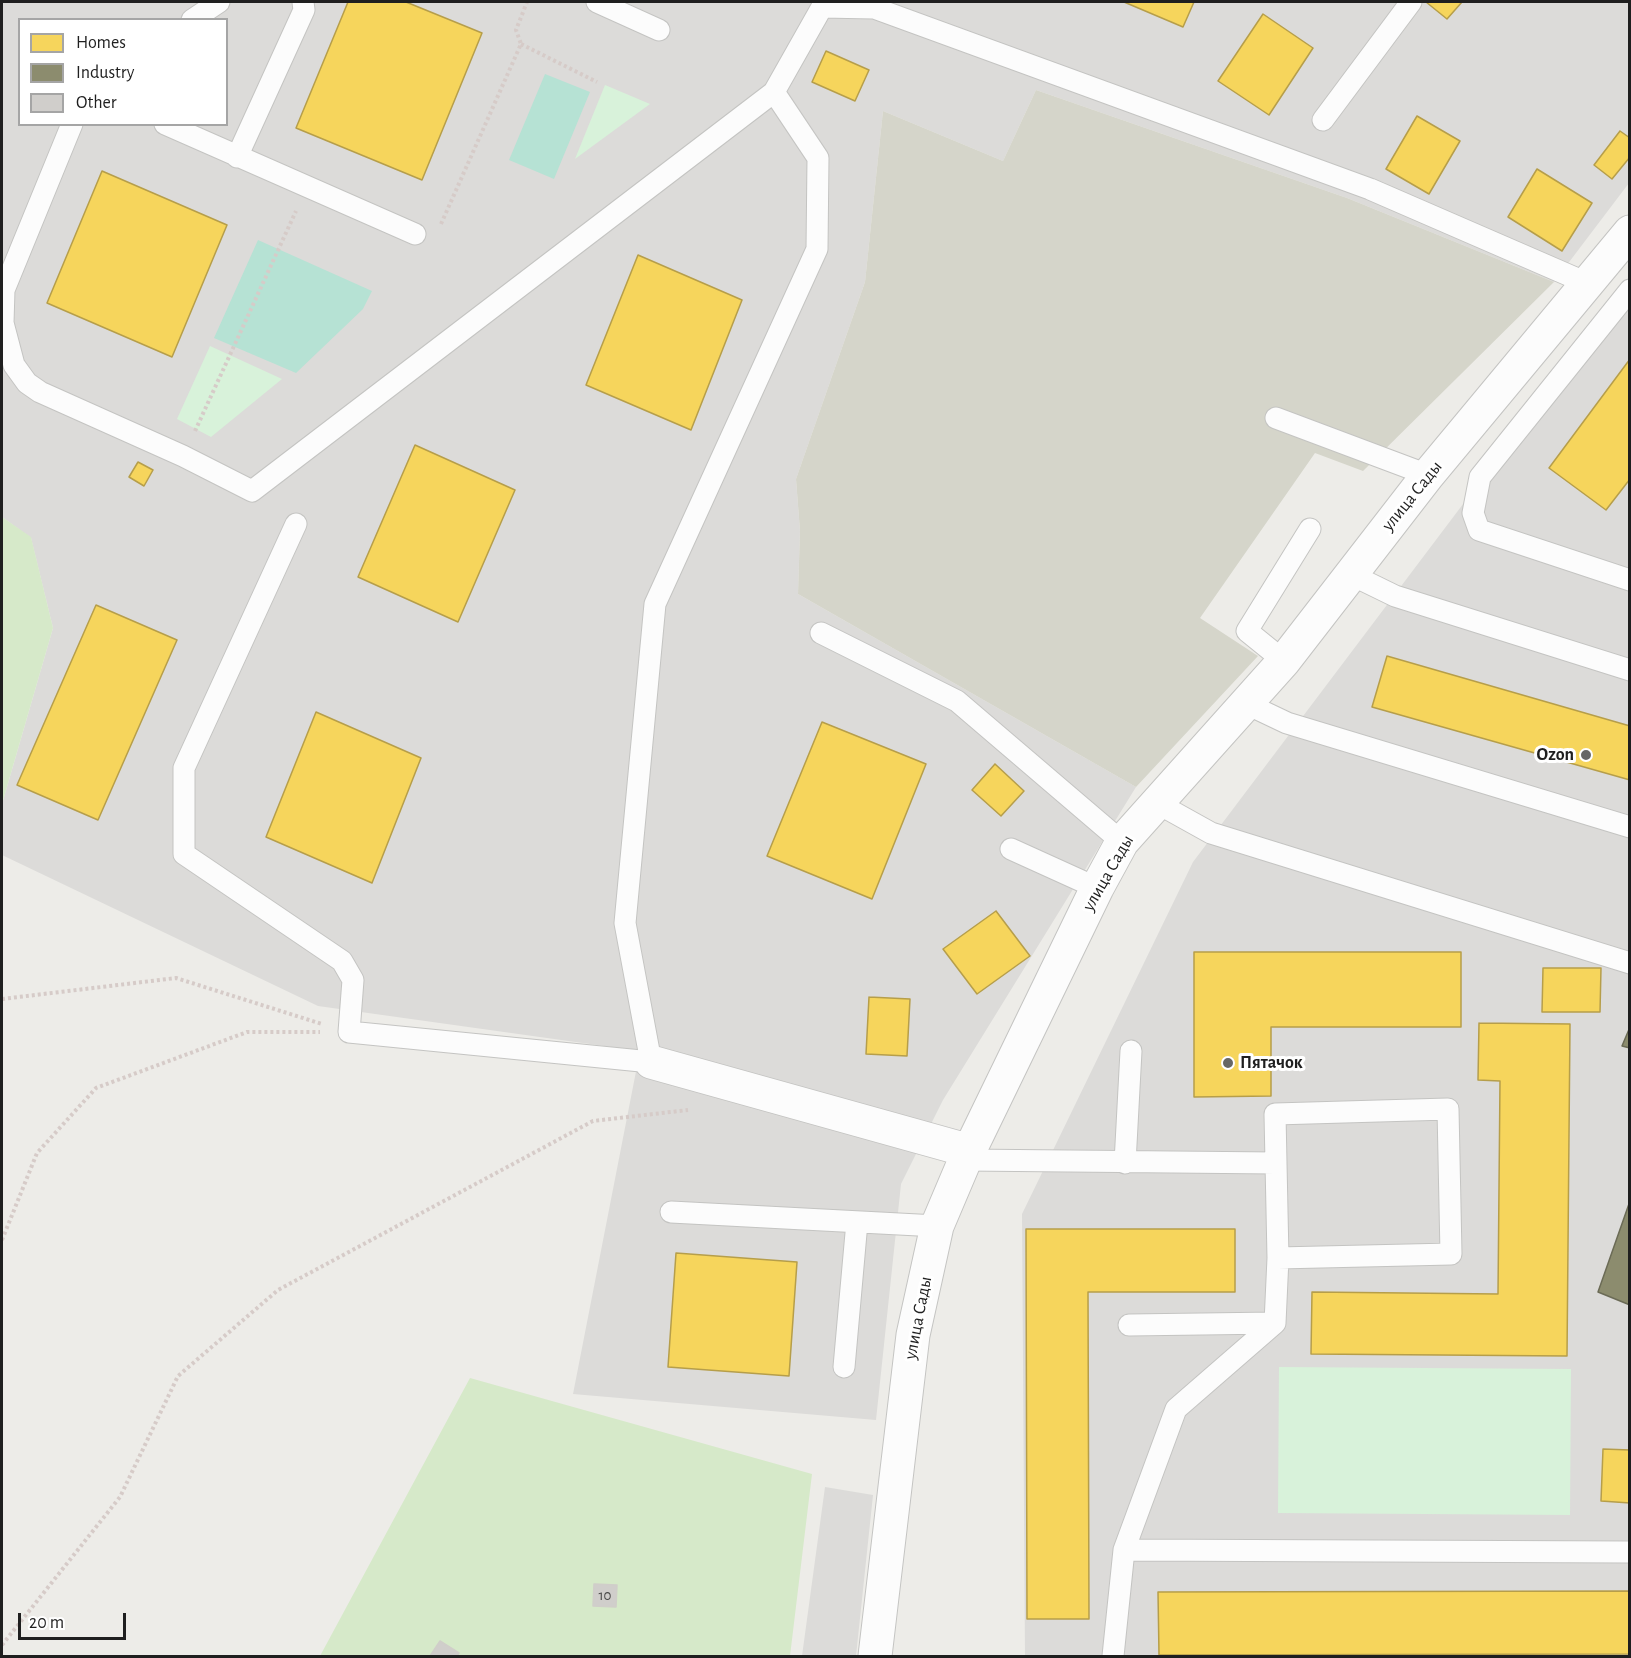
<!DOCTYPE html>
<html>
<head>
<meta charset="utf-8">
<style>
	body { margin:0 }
	#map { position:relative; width:1631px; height:1658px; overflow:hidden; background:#edece8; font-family:"Alegreya Sans",sans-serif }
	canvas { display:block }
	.frame { position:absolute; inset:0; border:3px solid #1f1f1f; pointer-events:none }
	.legend { position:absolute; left:18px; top:18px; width:210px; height:108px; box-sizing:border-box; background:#fff; border:2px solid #a5a5a5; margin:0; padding:8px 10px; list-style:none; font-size:18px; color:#1f1f1f }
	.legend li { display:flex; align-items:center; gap:12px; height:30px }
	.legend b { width:30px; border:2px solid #a5a5a5 }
	.scale { position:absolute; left:18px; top:1613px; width:108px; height:27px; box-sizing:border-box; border:3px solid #1f1f1f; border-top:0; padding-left:8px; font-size:18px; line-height:21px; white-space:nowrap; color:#1f1f1f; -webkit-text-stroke:4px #fff; paint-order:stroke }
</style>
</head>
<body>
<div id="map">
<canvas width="1631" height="1658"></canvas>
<div class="frame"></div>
<ul class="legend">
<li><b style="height:16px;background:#f6d55c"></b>Homes</li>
<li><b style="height:16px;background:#8c8c6e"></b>Industry</li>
<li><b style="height:16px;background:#d0cecb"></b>Other</li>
</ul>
<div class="scale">20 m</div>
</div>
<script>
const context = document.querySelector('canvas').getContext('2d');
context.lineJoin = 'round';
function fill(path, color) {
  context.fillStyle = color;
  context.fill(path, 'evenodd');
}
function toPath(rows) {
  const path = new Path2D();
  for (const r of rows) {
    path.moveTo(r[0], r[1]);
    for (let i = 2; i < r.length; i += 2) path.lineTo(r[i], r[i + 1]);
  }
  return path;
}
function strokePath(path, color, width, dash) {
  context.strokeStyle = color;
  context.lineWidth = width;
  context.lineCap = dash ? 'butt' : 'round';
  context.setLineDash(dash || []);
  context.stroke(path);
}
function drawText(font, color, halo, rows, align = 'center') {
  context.font = font + ' "Alegreya Sans",sans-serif';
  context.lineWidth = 6;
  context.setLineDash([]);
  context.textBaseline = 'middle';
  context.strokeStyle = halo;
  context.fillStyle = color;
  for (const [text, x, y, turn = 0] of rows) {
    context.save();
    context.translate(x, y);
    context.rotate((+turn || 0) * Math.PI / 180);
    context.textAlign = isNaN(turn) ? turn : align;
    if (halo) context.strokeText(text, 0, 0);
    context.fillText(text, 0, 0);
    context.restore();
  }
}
const residential = toPath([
	[2,2,1629,2,1629,183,1554,282,1347,198,1036,90,1003,161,883,111,865,282,796,479,800,531,798,594,1136,787,943,1100,901,1184,876,1420,573,1394,640,1051,318,1006,2,855,2,804,53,628,31,538,2,517],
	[20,20,226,20,226,124,20,124],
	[1629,284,1629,1656,1025,1656,1022,1214,1193,862],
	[825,1487,873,1495,856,1656,802,1656]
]);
const construction = toPath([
	[1036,90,1347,198,1554,282,1363,471,1315,453,1200,618,1258,656,1136,787,798,594,800,531,796,479,865,282,883,111,1003,161]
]);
const grass = toPath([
	[2,517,31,537,53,628,2,804],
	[470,1378,812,1474,790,1656,320,1656]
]);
const park = toPath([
	[605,85,650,104,575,159],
	[210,346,282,379,211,437,177,419],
	[1279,1367,1571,1369,1570,1515,1278,1513]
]);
const pitch = toPath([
	[545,74,590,92,554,179,509,160],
	[258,240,372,291,363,309,296,373,214,338]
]);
const homes = toPath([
	[348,2,406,2,482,33,422,180,296,128,348,2],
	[1124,2,1194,2,1183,27,1124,2],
	[1426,2,1462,2,1447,19,1426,2],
	[1263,14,1313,48,1269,115,1218,81,1263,14],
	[826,51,869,70,855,101,812,82,826,51],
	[1417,116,1460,141,1429,194,1386,169,1417,116],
	[1620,131,1630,138,1630,157,1612,179,1594,165,1620,131],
	[1537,169,1592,203,1562,251,1508,217,1537,169],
	[102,171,227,225,172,357,47,303,102,171],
	[638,255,742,300,691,430,586,385,638,255],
	[1630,359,1630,479,1606,510,1549,468,1630,359],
	[415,445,515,490,458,622,358,577,415,445],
	[138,462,153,470,144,486,129,477,138,462],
	[96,605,177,640,98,820,17,785,96,605],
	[1387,656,1630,726,1630,780,1372,707,1387,656],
	[316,712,421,758,372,883,266,837,316,712],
	[822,722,926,764,872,899,767,856,822,722],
	[995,764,1024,791,1001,816,972,790,995,764],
	[996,911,1030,956,977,994,943,949,996,911],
	[1194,952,1461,952,1461,1027,1271,1027,1271,1096,1194,1097,1194,952],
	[1543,968,1601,968,1600,1012,1542,1012,1543,968],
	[869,997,910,999,907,1056,866,1054,869,997],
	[1479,1023,1570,1024,1567,1356,1311,1354,1312,1292,1498,1294,1500,1081,1478,1080,1479,1023],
	[1026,1229,1235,1229,1235,1292,1088,1292,1089,1619,1027,1619,1026,1229],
	[676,1253,797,1262,789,1376,668,1367,676,1253],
	[1603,1449,1630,1450,1630,1503,1601,1501,1603,1449],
	[1630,1591,1630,1654,1159,1655,1158,1592,1630,1591]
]);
const industry = toPath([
	[1630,1027,1630,1048,1622,1046,1630,1027],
	[1630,1201,1630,1305,1598,1292,1630,1201]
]);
const building = toPath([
	[594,1584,617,1585,616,1607,593,1606,594,1584],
	[440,1641,459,1653,457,1656,430,1656,440,1641]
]);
const path = toPath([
	[521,44,597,82],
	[441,224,521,44,516,30,527,2],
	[195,431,296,211],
	[2,999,176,978,322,1024],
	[2,1240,37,1153,96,1088,247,1032,320,1032],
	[2,1645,120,1497,178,1376,278,1290,593,1121,688,1110]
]);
const service = toPath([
	[597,2,659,30],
	[874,8,1370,189,1589,284],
	[192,20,219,2],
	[1323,120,1411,2],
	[72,124,4,290,3,323,14,365,27,383,40,392,183,456,252,491,774,92,822,7,874,8,879,2],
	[165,124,415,234],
	[237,157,304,10,303,2],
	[1630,290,1480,477,1473,513,1479,530,1630,580],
	[1276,418,1428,475],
	[296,524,184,768,184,854,342,961,353,980,349,1032,651,1062,625,923,655,604,817,249,818,158,774,92],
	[1350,574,1395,596,1630,670],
	[821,633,957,701,1122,842],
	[1284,661,1247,631,1310,529],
	[1247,704,1287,723,1630,827],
	[1157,803,1211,833,1630,963],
	[1011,849,1097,888],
	[965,1160,1276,1163,1278,1258,1275,1323,1176,1409,1124,1550,1113,1656],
	[1125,1163,1131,1051],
	[1276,1163,1275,1114,1448,1109,1451,1254,1278,1258],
	[671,1212,937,1226],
	[1129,1325,1275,1323],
	[844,1367,857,1222],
	[1124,1550,1630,1552]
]);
const minor = toPath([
	[651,1062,970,1151],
	[875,1656,913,1335,937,1226,965,1160,1097,888,1122,842,1284,661,1428,475,1630,232]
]);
const markers = [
	[1586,755,6,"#676765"],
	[1228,1063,6,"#676765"]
];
const numberNames = [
	["10",605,1595]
];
const streetNames = [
	["улица Сады",1412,496,-51],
	["улица Сады",1108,873,-60],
	["улица Сады",918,1318,-79]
];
const poiNames = [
	["Ozon",1574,755],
	["Пятачок",1240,1063,"left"]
];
fill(residential, '#dcdbd9');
fill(construction, '#d5d5ca');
fill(grass, '#d6e9c9');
fill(park, '#d8f2da');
fill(pitch, '#b6e2d4');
fill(homes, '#f6d55c');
strokePath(homes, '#b69e4a', 1.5);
fill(industry, '#8c8c6e');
strokePath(industry, '#6b6b56', 1.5);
fill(building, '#d0cecb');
strokePath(building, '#d0cec9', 1.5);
strokePath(service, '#c4c4c2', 23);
strokePath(minor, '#c4c4c2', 35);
strokePath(path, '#d6cbc8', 4, [3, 3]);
strokePath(service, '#fcfcfc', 21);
strokePath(minor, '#fcfcfc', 33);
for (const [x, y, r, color] of markers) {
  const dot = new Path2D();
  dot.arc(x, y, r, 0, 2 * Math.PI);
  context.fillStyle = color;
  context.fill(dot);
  strokePath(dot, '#fff', 2);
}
drawText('15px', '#4b4b4a', null, numberNames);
drawText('18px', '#1f1f1f', '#fff', streetNames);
drawText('bold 18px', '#1f1f1f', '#fff', poiNames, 'right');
</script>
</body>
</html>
